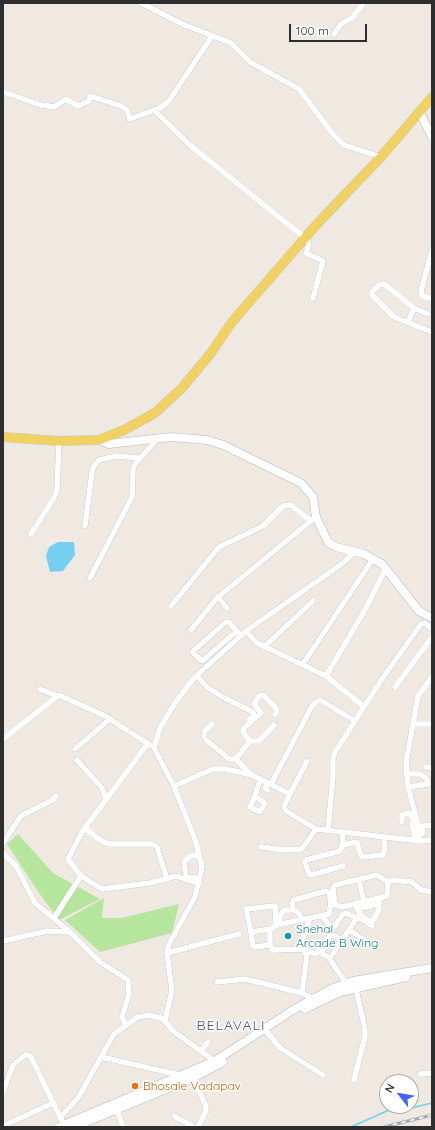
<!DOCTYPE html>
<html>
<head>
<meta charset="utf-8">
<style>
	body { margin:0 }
	#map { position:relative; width:435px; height:1130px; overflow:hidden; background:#efe9e1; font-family:Quicksand,sans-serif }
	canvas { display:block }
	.frame { position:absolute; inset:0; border:4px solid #2e2e2e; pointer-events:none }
	.north { position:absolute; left:379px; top:1074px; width:40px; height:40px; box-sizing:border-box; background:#fff; border:1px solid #ababab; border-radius:50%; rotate:301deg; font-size:11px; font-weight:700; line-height:16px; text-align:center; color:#2e2e2e }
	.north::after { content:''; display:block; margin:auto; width:14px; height:18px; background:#4264fb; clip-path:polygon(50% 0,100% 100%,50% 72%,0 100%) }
	.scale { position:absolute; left:289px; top:24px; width:78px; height:18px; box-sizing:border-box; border:2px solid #2e2e2e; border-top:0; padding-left:5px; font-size:12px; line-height:14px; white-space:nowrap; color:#2e2e2e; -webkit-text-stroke:3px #fff; paint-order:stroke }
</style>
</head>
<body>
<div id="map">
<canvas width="435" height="1130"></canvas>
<div class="frame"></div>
<div class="north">N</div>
<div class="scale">100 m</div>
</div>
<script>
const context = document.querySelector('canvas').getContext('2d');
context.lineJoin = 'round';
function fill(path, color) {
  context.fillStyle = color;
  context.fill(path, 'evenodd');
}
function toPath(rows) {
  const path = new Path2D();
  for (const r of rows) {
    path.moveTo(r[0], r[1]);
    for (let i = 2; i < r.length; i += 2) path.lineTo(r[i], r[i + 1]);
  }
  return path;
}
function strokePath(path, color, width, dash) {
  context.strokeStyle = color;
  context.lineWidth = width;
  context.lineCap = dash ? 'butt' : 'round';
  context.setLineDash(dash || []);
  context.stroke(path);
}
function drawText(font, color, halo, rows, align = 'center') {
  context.font = font + ' Quicksand,sans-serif';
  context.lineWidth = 3;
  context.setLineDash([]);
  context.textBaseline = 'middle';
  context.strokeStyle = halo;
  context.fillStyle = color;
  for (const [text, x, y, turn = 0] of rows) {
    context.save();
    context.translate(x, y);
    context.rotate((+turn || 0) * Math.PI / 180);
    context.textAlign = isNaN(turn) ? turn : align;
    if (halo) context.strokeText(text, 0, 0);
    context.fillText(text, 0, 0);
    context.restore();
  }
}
const green = toPath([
	[18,834,53,873,100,899,59,920,39,893,7,844],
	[104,898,102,918,122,918,179,904,172,933,100,952,65,920]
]);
const water = toPath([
	[58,542,74,542,75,555,63,571,50,572,46,556,49,547]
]);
const stream = toPath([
	[351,1127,389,1110,407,1109,432,1103]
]);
const street = toPath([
	[141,3,182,24,231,43,250,62,299,89,332,133,344,145,381,157],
	[334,34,341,24,352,18,364,3],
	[3,92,41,105,54,107,66,99,78,106,89,101,90,96,121,106,127,110,130,119,160,108,169,101,212,36],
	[154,110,191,146,305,238,309,244,306,253,323,261,313,298],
	[432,250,421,291,422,296,432,299],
	[428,314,414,308,384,284,379,285,372,292,372,295,394,317,432,332],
	[408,322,414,308],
	[85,526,92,472,94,466,99,460,117,456,139,458],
	[31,534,54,498,57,490,59,441],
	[90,578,132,497,133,470,135,464,157,439],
	[218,597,227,608],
	[171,606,219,547,263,526,283,506,291,505,311,521],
	[191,630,217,598,313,519],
	[237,631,202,661,192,652,226,622,229,622,241,636],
	[246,631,257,643,326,676,363,706],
	[264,647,313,601],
	[303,664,373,559],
	[197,676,207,687,221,696,253,712,254,715,249,720],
	[326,676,366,608,386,568],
	[395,687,432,637],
	[40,689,57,696],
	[212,724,205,731,204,736,205,739,229,759,236,759,251,775],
	[414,724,432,724],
	[3,739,59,695,105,716,150,745],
	[250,741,259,741,274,725],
	[148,743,82,832,68,859,81,876,102,889,150,883,176,876,199,884],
	[75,749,110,719],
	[236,759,250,741,243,732,243,729,261,713,254,704,259,696,263,695,275,707,277,711,275,715],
	[77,760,102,788,106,799],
	[426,767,432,768],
	[406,774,420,774,427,779,428,784,408,787],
	[271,784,312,706,315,703,320,700,355,721],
	[174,786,154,748,160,728,175,703,194,678,246,631,343,563,356,551],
	[268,790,265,788,268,783],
	[290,794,307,761],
	[255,796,250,807,260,812,265,803,255,796,260,780],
	[402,822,402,815,409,813,416,822],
	[412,823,415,841],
	[85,828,100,840,109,844,152,844,157,847,167,879],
	[328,830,333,776,333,759,335,752,380,682,421,624,425,623,432,629],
	[342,832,343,845],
	[422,834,423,826,432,825],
	[420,841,418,824,408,787,406,763,418,696,432,677],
	[3,843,21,816,53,800,56,796],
	[261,847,284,850,302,849,316,829],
	[3,853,16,866,35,903,70,932],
	[199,854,189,857,184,862,186,877,196,878,199,881],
	[343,866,311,875,309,874,305,862,306,860,340,851,343,845,357,842,361,856,363,857,383,855,385,848,384,837],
	[359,880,364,902],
	[388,882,377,875,335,885,333,888,335,905,342,907,387,896,388,882,393,880,412,882,421,890,432,892],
	[355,904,361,916,372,922,379,910,379,898],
	[357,909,379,904],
	[293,910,292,903,294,900,326,891,329,893,331,902,329,914,277,925,270,929,270,945,273,950,299,949,304,950,307,955,302,993],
	[322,916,331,927,329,932],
	[54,918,81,876],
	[280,924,280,916,284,910,295,910,300,915,301,920],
	[270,929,251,932,246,909,274,906,276,907,275,925],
	[349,930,363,939],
	[251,932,253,946,255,947,270,945],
	[331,934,342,940],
	[3,941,47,931,70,932,100,962,128,980,129,994,122,1017,126,1025],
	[299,949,310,918],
	[304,950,316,954,321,946],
	[167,953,239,934],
	[330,958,322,954,322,952,332,930,343,914,345,913,357,918],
	[217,982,245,979,302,993,315,1000],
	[348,986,331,961,330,958,357,918,358,917,372,926],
	[263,1030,268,1033,280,1048,323,1075],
	[201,1051,208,1042],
	[101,1057,180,1075],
	[216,1062,173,1031,165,1021,172,990,167,953,169,944,195,897,202,867,196,842,174,786,213,769,225,769,252,775,290,794,284,806,286,811,316,829,420,841,432,840],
	[420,1074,432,1073],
	[192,1076,206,1106,206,1111,198,1127],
	[354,1080,365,1037,365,1029,355,985],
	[3,1092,13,1065,25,1055,28,1055,31,1057,64,1125],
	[116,1107,123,1127],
	[174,1116,194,1127],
	[60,1118,78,1098,114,1034,138,1017,149,1015,161,1018,165,1021],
	[3,1126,53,1103]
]);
const secondary = toPath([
	[419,111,432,137],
	[99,440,109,444,171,437,207,440,223,445,301,483,313,497,316,517,328,542,336,547,364,554,382,564,419,611,432,618],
	[305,1009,340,992,406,977],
	[59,1127,215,1061,293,1010,331,989,353,981,432,968],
	[74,1127,193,1078,223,1062]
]);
const primary = toPath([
	[3,437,59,441,99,440,124,430,155,413,182,388,211,353,232,322,318,223,381,157,432,97]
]);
const rail = toPath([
	[384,1127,432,1115]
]);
const markers = [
	[288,936,4,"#0f9aa8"],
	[135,1086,4,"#e8710a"]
];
const cultureNames = [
	["Snehal",296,929],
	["Arcade B Wing",296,943]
];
const foodNames = [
	["Bhosale Vadapav",143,1086]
];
const quarterNames = [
	["BELAVALI",231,1026]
];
fill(green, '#b6e59e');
fill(water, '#75cff0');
strokePath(stream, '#75cff0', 1.5);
strokePath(street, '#b4b7c1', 6);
strokePath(secondary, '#b4b7c1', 9);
strokePath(primary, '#c9c9c9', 10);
strokePath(street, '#fff', 5.5);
strokePath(secondary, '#fff', 8);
strokePath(primary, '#f2d163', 9);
strokePath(rail, '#a3a6b8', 3);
strokePath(rail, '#fff', 1.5, [4.5]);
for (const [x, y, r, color] of markers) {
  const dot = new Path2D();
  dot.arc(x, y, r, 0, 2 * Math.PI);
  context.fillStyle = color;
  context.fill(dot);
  strokePath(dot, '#fff', 1.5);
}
drawText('12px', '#0d838f', '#fff', cultureNames, 'left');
drawText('12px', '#c56008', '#fff', foodNames, 'left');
context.letterSpacing = '1px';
drawText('14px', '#4d5680', '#fff', quarterNames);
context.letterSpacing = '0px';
</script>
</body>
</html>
